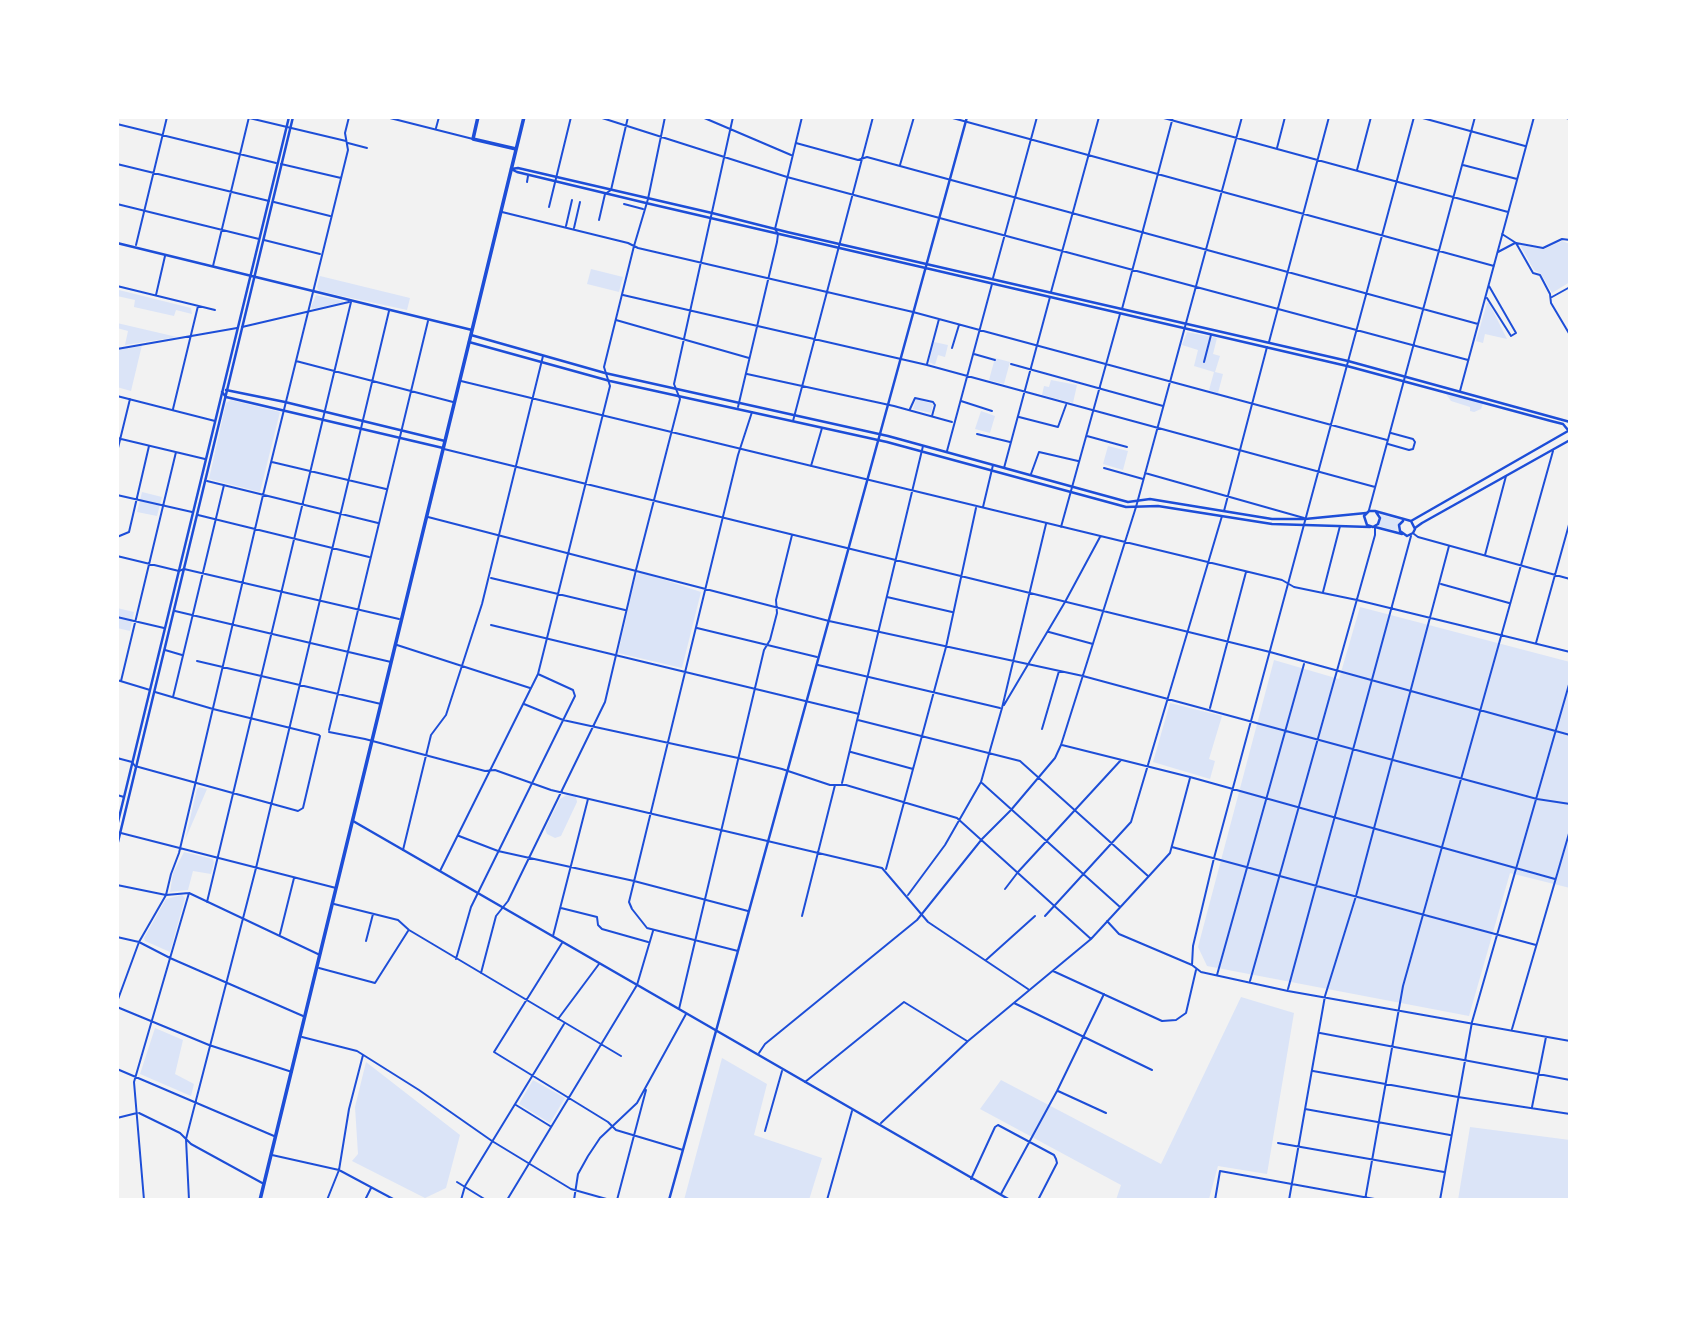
<!DOCTYPE html>
<html>
<head>
<meta charset="utf-8">
<style>
	body { margin:0 }
	#map { position:relative; width:1687px; height:1317px; overflow:hidden; background:#f2f2f2; font-family:Cabin,sans-serif }
	canvas { display:block }
	.frame { position:absolute; inset:0; border:119px solid #fff; pointer-events:none }
</style>
</head>
<body>
<div id="map">
<canvas width="1687" height="1317"></canvas>
<div class="frame"></div>
</div>
<script>
const context = document.querySelector('canvas').getContext('2d');
context.lineJoin = 'round';
function fill(path, color) {
  context.fillStyle = color;
  context.fill(path, 'evenodd');
}
function toPath(rows) {
  const path = new Path2D();
  for (const r of rows) {
    path.moveTo(r[0], r[1]);
    for (let i = 2; i < r.length; i += 2) path.lineTo(r[i], r[i + 1]);
  }
  return path;
}
function strokePath(path, color, width, dash) {
  context.strokeStyle = color;
  context.lineWidth = width;
  context.lineCap = dash ? 'butt' : 'round';
  context.setLineDash(dash || []);
  context.stroke(path);
}
const green = toPath([
	[1562,241,1570,244,1570,282,1552,293,1541,274,1534,270,1520,245,1544,249],
	[591,269,623,277,619,292,587,284],
	[320,276,410,298,407,310,319,291,317,287],
	[119,290,191,308,192,314,176,310,174,316,134,307,135,300,117,296],
	[316,295,343,301,343,302,313,309,311,307],
	[1487,303,1489,303,1507,339,1485,334,1483,343,1476,341],
	[117,323,177,337,125,345,128,331,117,328],
	[1187,332,1217,338,1213,354,1220,356,1215,372,1223,374,1218,393,1209,390,1214,372,1194,366,1198,350,1182,345],
	[934,342,948,345,945,357,938,355,935,365,929,362],
	[142,345,131,391,117,387,117,349],
	[995,358,1010,362,1004,384,989,380],
	[1051,380,1077,385,1073,403,1042,395,1044,386,1049,387],
	[1446,394,1483,404,1481,409,1474,412,1470,411,1470,407,1451,401],
	[916,399,933,404,931,413,913,409],
	[231,400,280,412,260,492,209,479,226,403],
	[981,411,995,416,990,433,975,429],
	[1108,446,1128,451,1123,470,1103,464],
	[142,492,162,497,157,516,137,512],
	[1380,514,1400,520,1397,531,1378,526,1381,520],
	[641,572,701,592,682,668,618,653,636,575],
	[1360,607,1570,662,1570,888,1510,873,1469,1016,1207,966,1198,947,1274,660,1339,679],
	[117,608,134,612,130,631,117,628],
	[1170,703,1222,716,1209,759,1215,761,1210,779,1153,762],
	[199,787,207,789,185,840,197,789],
	[567,795,576,797,577,802,561,836,555,838,547,834,545,829,560,799],
	[184,852,213,859,214,863,211,874,193,871,188,890,170,892,173,873],
	[182,895,185,898,170,952,145,941,144,938,166,899],
	[1241,997,1294,1013,1267,1174,1218,1166,1209,1199,1116,1200,1121,1185,980,1109,1001,1080,1161,1164],
	[155,1028,183,1040,175,1074,194,1084,191,1096,140,1074],
	[722,1058,767,1084,754,1135,822,1158,809,1200,684,1200],
	[366,1062,460,1135,446,1188,425,1198,352,1161,358,1154,355,1107],
	[533,1080,565,1098,550,1123,519,1104],
	[1470,1127,1570,1140,1570,1200,1458,1200]
]);
const minor = toPath([
	[245,117,346,141],
	[386,117,473,139],
	[599,117,787,177,1468,360],
	[702,117,791,155],
	[949,117,1494,266],
	[1160,117,1508,212],
	[1419,117,1525,146],
	[1563,117,1570,119],
	[117,124,276,163],
	[436,128,439,117],
	[348,143,367,148],
	[796,143,858,160,867,157,1478,324],
	[1277,148,1285,117],
	[117,164,269,201],
	[281,164,341,178],
	[900,165,914,117],
	[1463,165,1517,179],
	[1357,170,1371,117],
	[527,182,528,176],
	[274,202,330,216],
	[117,204,259,239],
	[624,204,643,209],
	[549,207,571,117],
	[502,212,628,243,638,248,913,312,1387,440],
	[599,220,605,194,611,190,628,117],
	[566,226,572,200],
	[574,228,580,202],
	[1502,234,1516,243,1543,248,1562,239,1570,240],
	[264,240,320,254],
	[1516,243,1533,273,1540,275,1550,294,1551,303,1570,335],
	[136,245,167,117],
	[1498,252,1515,243],
	[213,266,249,117],
	[993,278,1037,117],
	[117,286,215,310],
	[1051,292,1099,117],
	[156,295,165,256],
	[623,295,927,365,1375,487],
	[1552,297,1570,287],
	[1487,298,1511,336,1516,333,1489,286],
	[1122,309,1173,117],
	[616,320,749,358],
	[242,327,349,302],
	[1269,342,1329,117],
	[952,348,959,325],
	[117,349,237,328],
	[974,354,995,360],
	[296,361,453,402],
	[1204,362,1211,335],
	[927,364,939,319],
	[1011,364,1163,406],
	[747,374,894,406,952,422],
	[461,381,1282,580,1294,587,1357,600,1570,652],
	[1460,391,1534,117],
	[117,396,215,421],
	[961,401,992,411],
	[738,407,777,242,778,234,775,229,802,117],
	[173,409,198,306],
	[910,409,915,398,933,402,935,405,932,416],
	[1019,417,1058,427,1066,405],
	[793,421,873,117],
	[977,434,1010,442],
	[1087,436,1127,447],
	[117,438,205,459],
	[1388,444,1409,450,1413,449,1415,442,1413,439,1391,433],
	[444,449,1270,652,1570,735],
	[947,451,992,284],
	[117,452,130,399],
	[272,462,386,489],
	[811,466,822,428],
	[1004,468,1050,297],
	[1104,468,1143,479],
	[1145,473,1304,518],
	[1031,474,1039,452,1078,461],
	[207,481,378,523],
	[117,495,192,512],
	[983,507,993,465],
	[1369,510,1475,117],
	[1224,511,1267,347],
	[198,515,369,557],
	[428,517,829,621,1083,676,1537,799,1570,804],
	[1061,527,1120,314],
	[1414,534,1418,537,1570,579],
	[117,537,129,532,149,446],
	[1485,555,1506,476],
	[117,556,179,571,184,569,399,619],
	[491,578,625,610],
	[1441,584,1509,603],
	[1323,592,1340,526],
	[887,597,952,612],
	[175,611,391,662],
	[117,617,164,628],
	[491,625,859,714],
	[697,628,817,657],
	[1049,632,1093,644],
	[1536,643,1570,521],
	[397,645,530,688],
	[165,650,182,655],
	[197,661,381,704],
	[818,665,1000,708],
	[117,680,150,690],
	[121,681,176,452],
	[155,692,213,709,319,735],
	[173,697,224,485],
	[524,704,563,720,738,758,782,769,830,785,846,785,957,818,1091,939],
	[1004,705,1065,602,1100,537],
	[1210,708,1246,572],
	[858,720,1020,761,1148,876],
	[1042,729,1059,671],
	[329,730,428,321],
	[329,732,365,739,485,771,495,770,551,790,882,868,928,922,1028,989],
	[1062,745,1190,777,1555,879],
	[851,752,913,769],
	[117,758,132,762,135,766,298,811,303,808,320,736],
	[842,783,923,446],
	[982,783,1120,907],
	[117,795,124,797],
	[117,832,336,888],
	[459,836,498,851,634,881,748,911],
	[1172,847,1536,945],
	[403,850,431,735,446,715,482,604,543,356],
	[886,869,946,647,976,508],
	[440,871,538,674,610,386,604,367,634,246,648,199,665,117],
	[117,885,166,895,189,893,320,955],
	[1005,889,1018,872,1121,760],
	[908,895,945,845,981,782,1002,708,1046,524],
	[207,902,351,302],
	[334,904,398,920,409,930,621,1056],
	[561,908,597,917,598,925,602,929,648,942],
	[802,916,835,785],
	[1045,916,1131,822,1222,516],
	[1107,921,1119,934,1192,965,1201,972,1288,991,1570,1041],
	[280,934,294,878],
	[553,936,588,799],
	[117,937,139,942,170,958,303,1016],
	[366,941,373,914],
	[562,943,494,1052,608,1122,616,1130,683,1150],
	[738,951,647,928,632,909,629,902,738,455,752,412],
	[456,959,471,907,575,696,573,690,538,674],
	[986,960,1035,916],
	[1192,965,1193,946,1214,858,1414,117],
	[319,968,375,983,408,931],
	[1053,971,1162,1021,1176,1020,1186,1013,1196,970],
	[481,973,496,916,508,901,605,702,636,570,680,399,674,384,733,117],
	[1217,975,1304,664],
	[1250,981,1375,535,1375,528],
	[1288,989,1411,536],
	[117,1002,139,942,166,895,171,874,179,853,263,495,348,150,345,133,349,117],
	[1014,1003,1152,1070],
	[117,1007,209,1045,292,1072],
	[679,1009,764,650,770,640,777,613,776,600,792,535],
	[558,1019,599,964],
	[1512,1029,1570,830],
	[1320,1033,1570,1080],
	[302,1037,357,1051,419,1090,492,1141,571,1189,610,1200],
	[759,1053,765,1044,917,920,982,839,1011,810,1055,758,1061,745,1136,507,1242,117],
	[117,1069,274,1136],
	[1313,1071,1458,1097,1570,1114],
	[805,1082,904,1002,967,1041],
	[1058,1091,1106,1113],
	[516,1105,550,1126],
	[1532,1107,1546,1037],
	[1305,1109,1450,1135],
	[139,1113,180,1133,191,1144,264,1184],
	[117,1118,137,1113],
	[881,1123,968,1041,1091,939,1149,876,1170,853,1190,778],
	[765,1131,782,1071],
	[1278,1143,1444,1172],
	[272,1155,339,1170,395,1200],
	[971,1179,995,1127,998,1125,1054,1155,1056,1159,1057,1163,1038,1200],
	[457,1182,486,1200],
	[1001,1194,1057,1091,1104,994],
	[144,1200,134,1082,189,893],
	[189,1200,186,1139,256,868,389,311],
	[327,1200,339,1170,349,1109,363,1055],
	[365,1200,371,1188],
	[461,1200,465,1186,564,1024],
	[507,1200,637,985,653,931],
	[574,1200,578,1174,588,1156,600,1138,637,1103,686,1014],
	[617,1200,646,1090],
	[827,1200,852,1111],
	[1215,1200,1220,1171,1380,1200],
	[1289,1200,1325,996,1356,896,1449,546],
	[1365,1200,1403,986,1553,451],
	[1440,1200,1472,1022,1570,681]
]);
const tertiary = toPath([
	[471,335,605,373,888,436,1128,502,1150,499,1272,519,1305,519,1366,513],
	[469,342,610,381,887,442,1126,507,1158,506,1272,524,1370,527],
	[226,390,285,402,445,441],
	[222,392,226,397,443,448],
	[1376,512,1380,518,1378,524,1373,527,1367,525,1364,516,1369,511,1375,511,1411,521],
	[1403,521,1399,525,1400,531,1407,536,1413,533,1415,529,1411,521],
	[1411,521,1568,431],
	[1375,527,1402,534],
	[1415,528,1422,523,1570,440],
	[669,1200,716,1031]
]);
const secondary = toPath([
	[511,169,517,172,646,203,1347,366,1551,421,1563,424,1568,430],
	[511,169,518,168,712,213,787,232,1348,361,1570,422],
	[117,243,472,330],
	[1570,428,1570,436],
	[353,821,1010,1200],
	[117,826,289,117],
	[117,846,293,117],
	[716,1031,967,117]
]);
const primary = toPath([
	[478,117,473,139,516,149],
	[260,1200,524,117]
]);
fill(green, '#dbe4f7');
strokePath(minor, '#1d4ed8', 2);
strokePath(tertiary, '#1d4ed8', 2.5);
strokePath(secondary, '#1d4ed8', 2.5);
strokePath(primary, '#1d4ed8', 3.5);
</script>
</body>
</html>
